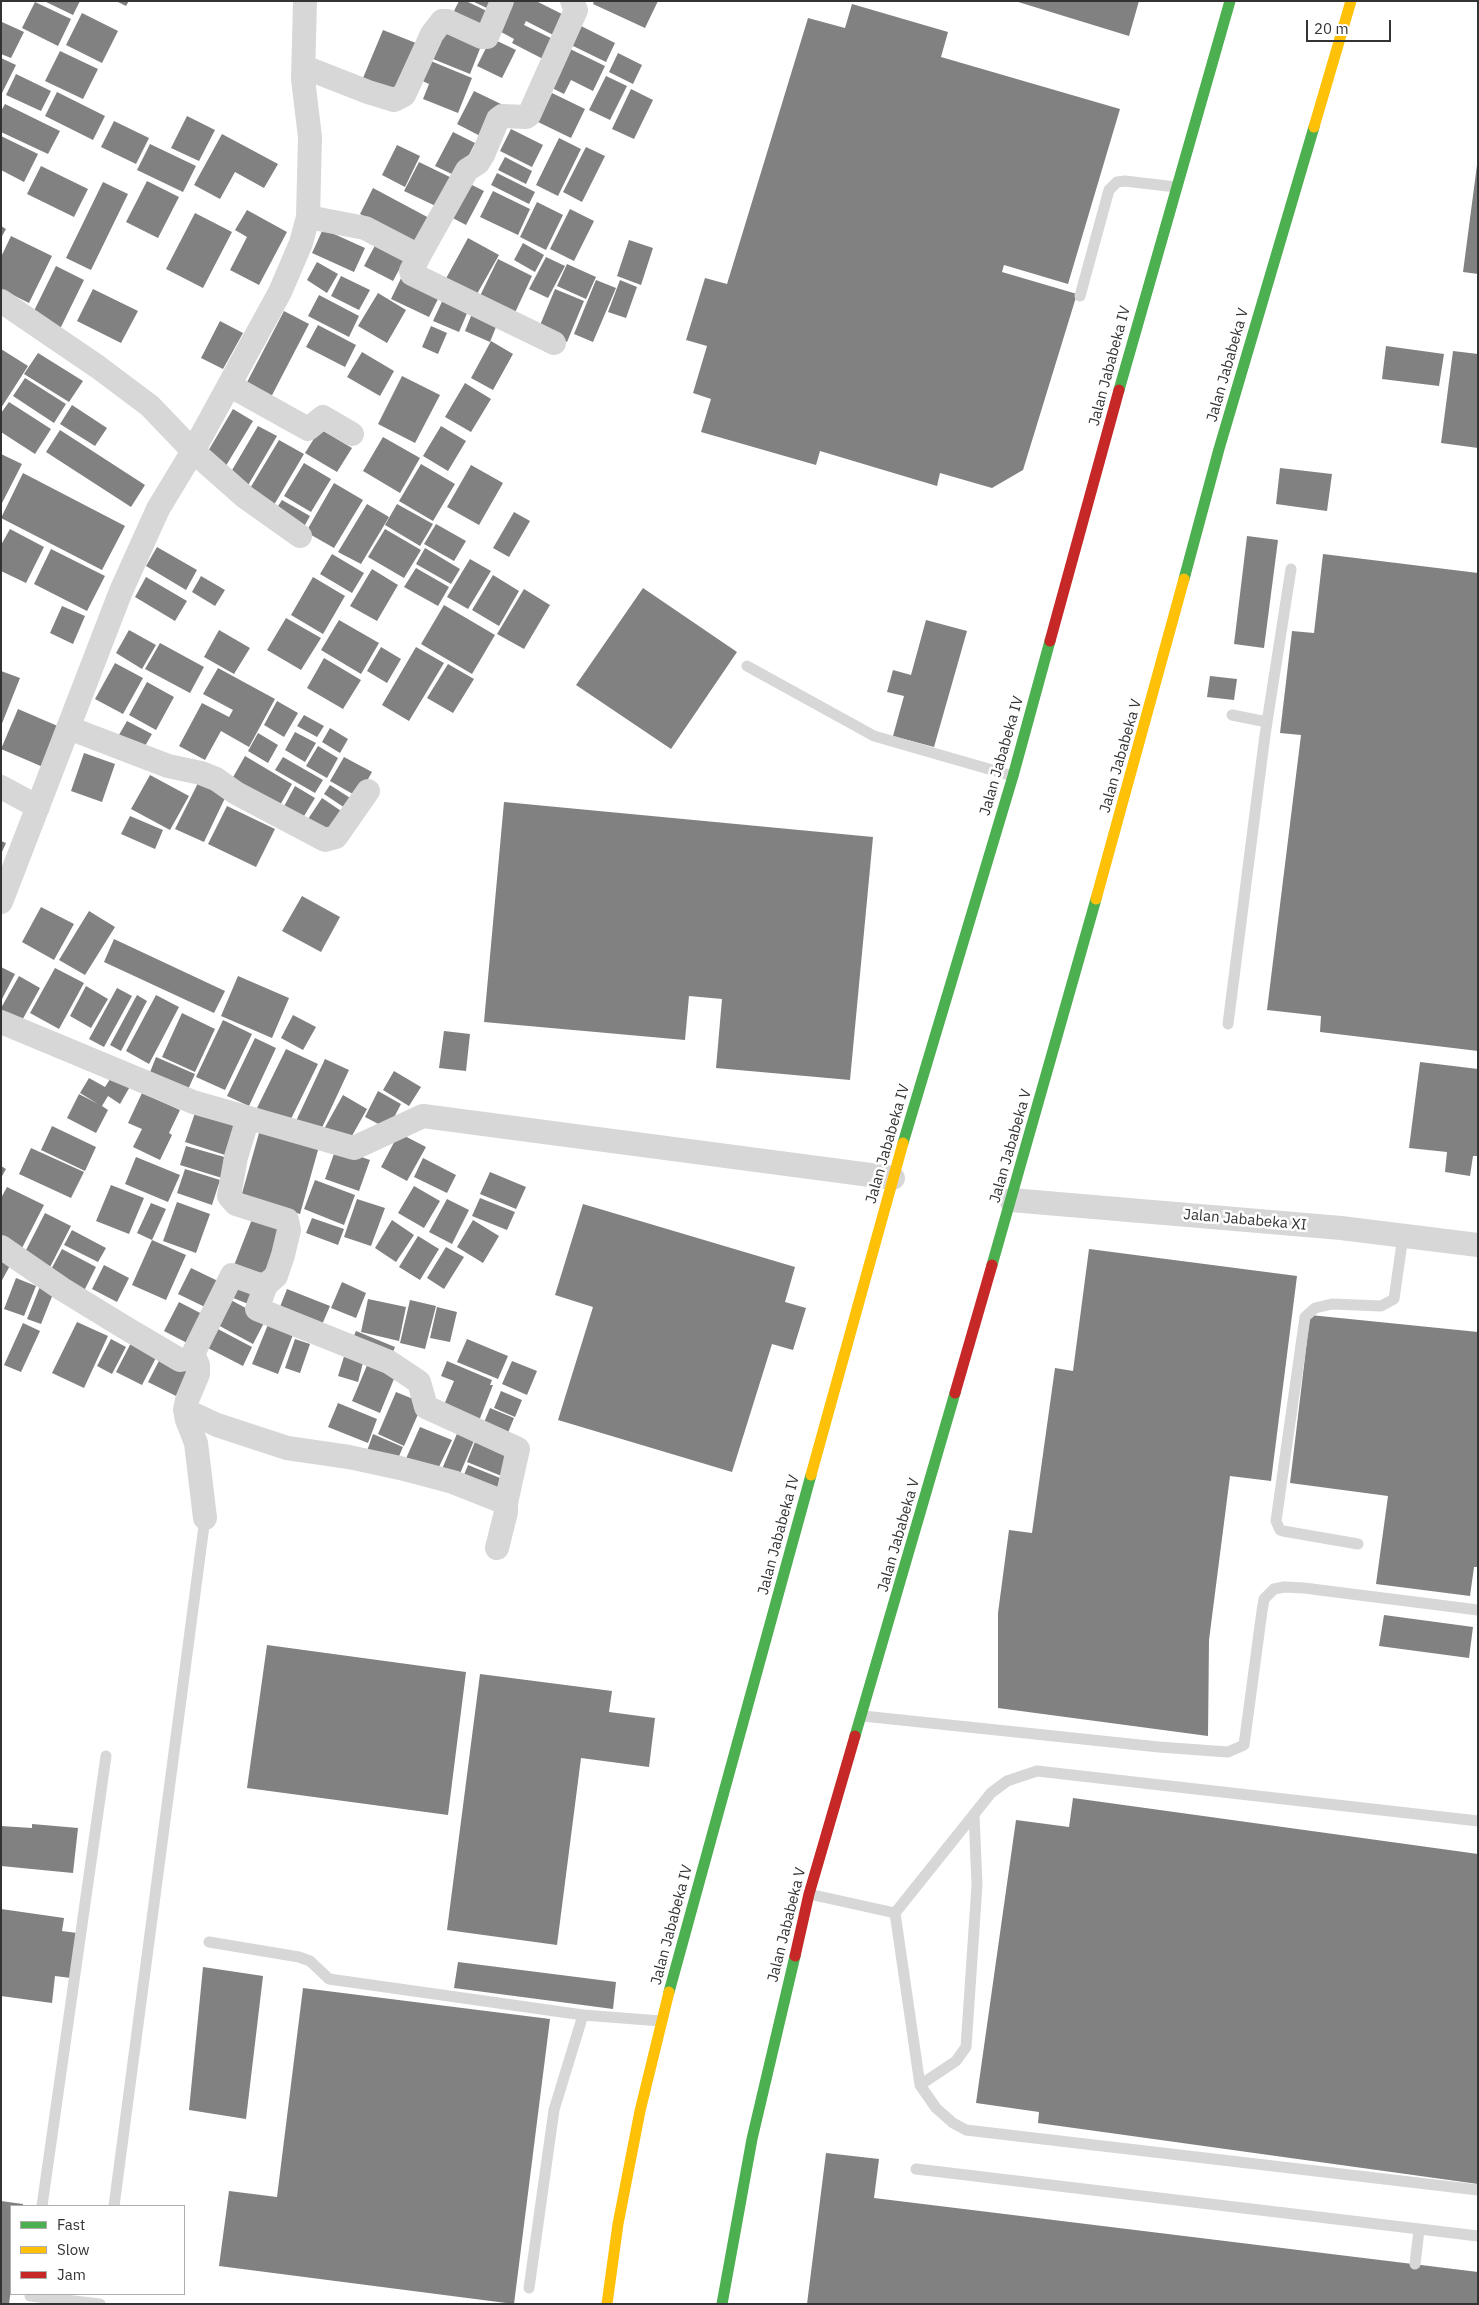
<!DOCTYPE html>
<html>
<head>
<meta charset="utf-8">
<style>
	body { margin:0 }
	#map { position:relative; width:1479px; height:2305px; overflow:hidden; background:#fff; font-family:"IBM Plex Sans",sans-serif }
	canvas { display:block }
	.frame { position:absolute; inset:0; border:2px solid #333; pointer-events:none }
	.legend { position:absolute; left:10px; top:2205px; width:175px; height:90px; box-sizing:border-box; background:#fff; border:1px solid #adadad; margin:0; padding:6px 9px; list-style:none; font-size:15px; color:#333 }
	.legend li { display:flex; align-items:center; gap:10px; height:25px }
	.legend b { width:25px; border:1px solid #adadad }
	.scale { position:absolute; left:1306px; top:20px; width:85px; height:22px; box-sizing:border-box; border:2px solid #333; border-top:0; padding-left:6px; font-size:15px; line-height:18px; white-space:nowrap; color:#333; -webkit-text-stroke:4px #fff; paint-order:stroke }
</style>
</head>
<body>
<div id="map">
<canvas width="1479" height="2305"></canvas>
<div class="frame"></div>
<ul class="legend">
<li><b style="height:6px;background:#4caf50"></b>Fast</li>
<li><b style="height:6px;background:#ffc107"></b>Slow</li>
<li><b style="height:6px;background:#c62828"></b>Jam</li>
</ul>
<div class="scale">20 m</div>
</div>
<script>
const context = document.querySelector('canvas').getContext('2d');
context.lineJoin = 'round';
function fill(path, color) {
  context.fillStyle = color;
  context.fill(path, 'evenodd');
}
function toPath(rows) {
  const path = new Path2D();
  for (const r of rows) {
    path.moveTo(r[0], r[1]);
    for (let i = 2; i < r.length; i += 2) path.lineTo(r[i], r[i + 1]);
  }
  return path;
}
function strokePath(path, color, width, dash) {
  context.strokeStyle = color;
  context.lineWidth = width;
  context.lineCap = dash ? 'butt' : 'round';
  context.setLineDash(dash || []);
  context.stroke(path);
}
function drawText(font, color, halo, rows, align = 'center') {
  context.font = font + ' "IBM Plex Sans",sans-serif';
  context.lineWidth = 5;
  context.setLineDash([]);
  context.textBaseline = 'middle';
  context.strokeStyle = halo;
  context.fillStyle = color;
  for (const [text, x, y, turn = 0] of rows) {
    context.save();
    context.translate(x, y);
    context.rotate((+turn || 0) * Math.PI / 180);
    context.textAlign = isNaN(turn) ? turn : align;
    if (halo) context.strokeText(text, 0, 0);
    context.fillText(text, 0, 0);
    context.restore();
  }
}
const building = toPath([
	[44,1,80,1,73,15],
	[116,1,129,1,126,6],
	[459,1,466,1,493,14,483,35,450,19],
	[472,1,496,1,491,10],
	[505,1,536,1,566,16,555,36,526,21,524,25,555,40,545,60,512,43,514,39,492,27],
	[594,1,658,1,645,28,593,4],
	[1015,1,1139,1,1129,36],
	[35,2,71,19,58,46,22,28],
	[852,4,948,32,941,57,1120,109,1068,284,1004,265,1002,272,1077,294,1023,470,992,488,940,473,937,486,820,451,816,465,701,432,711,399,693,393,707,346,686,340,705,278,727,284,808,18,845,28],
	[82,13,118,31,102,63,66,45],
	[2,22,24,32,11,58,1,54],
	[579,25,615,43,606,62,569,44],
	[383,30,421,45,401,94,363,78],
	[444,31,481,46,470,74,433,59],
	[491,38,516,50,502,78,477,66],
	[566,47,605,66,593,91,571,80,564,94,546,85],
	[60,51,98,69,83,99,45,81],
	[618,53,642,65,633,84,609,72],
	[1,58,16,65,1,95],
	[426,59,472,78,458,113,423,99,429,84,418,79],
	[16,74,51,91,41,111,6,95],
	[606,76,627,86,610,120,589,110],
	[631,89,653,100,634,139,612,129],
	[474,91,503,105,486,139,457,124],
	[57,92,105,116,93,140,45,116],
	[552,93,585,109,571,138,538,122],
	[5,104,60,131,48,154,1,132,1,111],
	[187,116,215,130,199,161,171,148],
	[114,121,149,138,136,164,101,147],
	[511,129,543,145,532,167,500,151],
	[453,132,475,143,458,177,435,166],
	[222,134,278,164,264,188,235,172,220,199,194,185],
	[1,136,38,154,24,182,1,170],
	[559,138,581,149,558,196,536,185],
	[150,144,196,166,183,192,137,170],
	[397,145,420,156,405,187,382,175],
	[586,147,605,156,582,202,563,192],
	[505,157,532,171,526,184,498,170],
	[419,162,456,180,442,209,404,191],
	[1477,165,1478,165,1478,274,1463,272],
	[41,166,88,189,74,217,27,194],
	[497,173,535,192,529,204,491,185],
	[147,181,179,197,158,238,126,222],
	[103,182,128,194,91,270,66,258],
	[466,182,484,191,466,225,449,216],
	[373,188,431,219,417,245,360,214],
	[493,191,530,209,518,235,480,217],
	[537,202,563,215,546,250,520,237],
	[570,209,594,221,574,261,550,249],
	[247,210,287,232,259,285,230,270,247,237,235,230],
	[195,213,232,232,203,288,166,269],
	[1,226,6,229,1,238],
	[323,229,365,248,354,272,312,253],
	[11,236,52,256,29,303,1,289,1,257],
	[379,238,408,253,393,281,364,266],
	[468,238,499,255,473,301,443,284],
	[629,240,653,248,641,285,617,276],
	[523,243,544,255,535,272,514,260],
	[546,257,565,266,548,298,529,289],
	[498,259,532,276,513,317,478,300],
	[317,262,338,274,327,293,307,280],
	[567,264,596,277,586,299,557,286],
	[56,266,84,280,60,329,32,315],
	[404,272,442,291,429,317,391,299],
	[341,276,370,290,359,310,331,296],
	[596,280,616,288,593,342,574,334],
	[620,280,637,287,626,318,608,312],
	[93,289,138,311,121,343,77,321],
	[555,289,584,301,567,342,538,330],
	[378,293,406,310,387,343,358,326],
	[446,293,471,304,459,332,433,321],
	[319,295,359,316,349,337,308,316],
	[475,306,500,317,490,342,465,331],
	[284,311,309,324,269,401,244,388],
	[220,321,243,333,223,369,201,358],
	[318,325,356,345,345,367,306,347],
	[431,326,447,333,438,354,422,347],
	[491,341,513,354,493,390,471,378],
	[1386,346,1444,354,1439,386,1382,379],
	[1,349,28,366,1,408],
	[1453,351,1478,354,1478,448,1441,443],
	[362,352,394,371,380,396,347,377],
	[38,353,83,381,69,402,24,374],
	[402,376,440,395,415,443,378,424],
	[25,378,66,404,54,423,13,396],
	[465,383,491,399,471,432,445,417],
	[9,402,51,429,35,454,1,432,1,413],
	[72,405,107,428,95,446,60,424],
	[233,409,253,421,224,469,204,458],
	[258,426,277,436,247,487,228,477],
	[441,426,466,441,448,471,423,456],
	[320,429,352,448,337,472,305,453],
	[60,430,145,485,131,507,46,452],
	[383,437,420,458,400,493,363,471],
	[279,440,304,454,271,510,246,495],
	[1,454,22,464,1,505],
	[304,463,331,479,311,512,284,496],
	[421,464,455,484,433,521,399,501],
	[471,465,503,483,479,525,447,507],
	[1280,468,1332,474,1327,511,1276,504],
	[23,473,125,526,102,570,1,518],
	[334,483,363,500,334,548,306,532],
	[282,500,310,516,301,532,272,515],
	[367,504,389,517,361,564,338,552],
	[397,504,433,524,420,546,385,525],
	[514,512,530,521,509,557,493,548],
	[436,524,466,541,454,561,424,544],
	[10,529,44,547,26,583,1,571,1,545],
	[385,529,421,550,404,578,368,557],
	[1247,536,1278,540,1264,648,1234,644],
	[157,547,197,570,186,590,146,566],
	[425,548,460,569,451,584,416,564],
	[51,549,105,576,87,611,34,584],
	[332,554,364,573,352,593,320,574],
	[1323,554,1478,573,1478,1051,1320,1032,1321,1016,1267,1010,1301,735,1280,733,1292,631,1314,633],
	[470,559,491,571,468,609,447,597],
	[416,568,449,587,438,606,404,587],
	[372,569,398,585,377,621,350,606],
	[493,575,519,591,499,626,472,610],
	[201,576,225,590,215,606,192,592],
	[146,577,187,601,175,621,135,597],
	[313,577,345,596,323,634,291,615],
	[643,588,737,652,671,749,576,685],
	[524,589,550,605,524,649,497,634],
	[444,605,495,635,472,674,421,644],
	[62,606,85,616,73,644,50,633],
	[286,618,321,638,301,670,267,650],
	[339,620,379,643,361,674,321,650],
	[926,620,967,631,934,747,893,736,904,696,887,692,893,670,911,675],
	[129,630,156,645,142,669,116,653],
	[219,630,250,648,234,674,204,657],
	[160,643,204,667,190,693,145,669],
	[381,647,401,659,387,683,367,671],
	[416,647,444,663,409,721,382,705],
	[324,658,361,680,343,709,307,688],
	[115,663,143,678,123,714,95,699],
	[448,664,474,679,453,713,427,698],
	[218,668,275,699,249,747,221,731,205,760,179,746,202,703,229,717,233,710,203,694],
	[1,671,20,678,1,726],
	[1210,676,1237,679,1234,700,1207,697],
	[147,682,174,697,156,730,129,715],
	[277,701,298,713,284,737,264,725],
	[18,709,60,727,43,767,1,749],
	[304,715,324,726,317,737,297,726],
	[127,721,152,734,141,753,116,740],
	[330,728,348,739,340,753,322,742],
	[295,732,316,743,305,762,285,750],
	[258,733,278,745,268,763,248,751],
	[318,746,338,758,327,778,306,766],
	[84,753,115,764,102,802,71,791],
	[245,756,292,784,279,807,232,779],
	[283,757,323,780,315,793,275,770],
	[344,757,372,772,358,797,330,781],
	[150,775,189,796,170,830,131,809],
	[198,783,226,796,204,842,175,829],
	[330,785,358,803,351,812,324,794],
	[295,786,315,798,301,821,282,810],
	[322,798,347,815,331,838,306,822],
	[504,802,873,837,850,1080,716,1068,722,999,689,996,685,1040,484,1022],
	[227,806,275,829,256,867,208,844],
	[130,816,163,830,155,849,121,834],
	[1,841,6,843,1,854],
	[302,896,340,917,321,952,282,931],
	[41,907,74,924,54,960,22,942],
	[89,911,115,927,85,975,59,960],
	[114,939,225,991,214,1013,104,962],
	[1,967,15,974,1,1001],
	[55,968,84,983,59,1029,30,1013],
	[19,976,40,988,20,1024,1,1014,1,1008],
	[238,976,289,998,272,1038,221,1016],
	[86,986,108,999,91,1028,70,1016],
	[117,988,132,996,104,1047,89,1039],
	[137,995,147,1001,121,1051,110,1045],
	[156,995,179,1007,149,1064,126,1051],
	[182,1013,215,1029,195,1072,162,1057],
	[293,1015,316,1027,303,1050,281,1038],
	[223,1020,252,1034,225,1090,196,1077],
	[444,1031,470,1034,466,1071,439,1068],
	[255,1038,276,1048,249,1106,227,1096],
	[286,1049,318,1064,289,1123,257,1108],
	[156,1057,195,1074,185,1096,147,1080],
	[325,1059,349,1070,320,1132,296,1121],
	[1420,1062,1478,1069,1478,1156,1473,1156,1470,1176,1445,1172,1447,1152,1409,1148],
	[394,1071,421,1087,409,1106,383,1090],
	[114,1073,132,1083,120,1104,108,1096,102,1106,108,1110,96,1133,67,1118,79,1094,98,1104,80,1093,89,1078,105,1087],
	[378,1091,401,1104,388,1129,365,1117],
	[142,1093,180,1110,169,1133,172,1135,160,1160,133,1147,142,1129,128,1123],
	[343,1095,367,1109,348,1143,324,1129],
	[195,1113,235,1126,225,1155,185,1142],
	[52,1126,96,1147,85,1171,41,1150],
	[261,1126,320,1143,300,1214,241,1197],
	[399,1133,426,1147,407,1181,381,1167],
	[186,1146,228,1158,222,1178,180,1165],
	[31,1148,84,1172,71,1198,19,1174],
	[336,1148,370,1160,359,1191,325,1179],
	[136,1157,180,1175,168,1202,125,1184],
	[423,1158,456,1175,447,1193,414,1177],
	[1,1166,6,1169,1,1178],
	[185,1169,220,1180,212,1205,177,1193],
	[490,1172,526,1187,516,1209,480,1194],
	[315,1180,355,1195,344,1225,304,1209],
	[111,1185,144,1198,129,1234,96,1221],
	[414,1186,440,1201,424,1228,398,1213],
	[7,1187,44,1205,22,1248,1,1237,1,1198],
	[480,1198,515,1212,507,1230,472,1216],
	[357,1199,385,1208,371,1246,344,1237],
	[447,1199,469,1210,452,1244,429,1232],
	[177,1202,210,1214,196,1253,163,1241],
	[151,1203,166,1209,152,1240,137,1233],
	[583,1204,795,1267,785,1302,806,1308,793,1350,772,1344,732,1472,558,1420,593,1307,555,1295],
	[45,1213,71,1226,49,1269,23,1256],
	[254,1214,286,1226,265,1280,233,1268],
	[312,1218,344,1229,338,1245,306,1233],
	[392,1220,414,1235,396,1262,375,1248],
	[473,1220,499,1236,483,1263,457,1247],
	[72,1230,106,1248,98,1262,64,1245],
	[418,1236,439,1249,420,1280,399,1267],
	[152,1240,186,1255,166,1300,132,1285],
	[446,1247,464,1257,444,1289,427,1278],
	[62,1249,96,1267,82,1295,47,1277],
	[1089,1249,1297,1276,1271,1481,1230,1476,1209,1640,1208,1736,998,1708,998,1613,1009,1530,1032,1533,1055,1368,1073,1371],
	[1,1257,12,1262,1,1282],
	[104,1265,129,1278,117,1302,92,1289],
	[191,1268,220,1282,207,1308,178,1294],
	[16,1278,36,1286,24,1316,4,1309],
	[229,1280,262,1293,256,1307,223,1294],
	[342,1282,366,1293,356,1318,331,1308],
	[41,1284,55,1289,41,1324,27,1319],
	[287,1289,330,1306,318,1334,276,1317],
	[229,1299,266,1319,253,1344,216,1324],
	[368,1299,406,1307,399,1341,361,1332],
	[410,1300,436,1306,425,1349,400,1343],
	[179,1302,206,1316,191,1345,164,1331],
	[437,1307,457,1312,450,1342,430,1338],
	[1310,1315,1478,1332,1478,1567,1474,1567,1470,1596,1376,1584,1388,1496,1290,1483],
	[77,1322,108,1336,84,1388,52,1373],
	[269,1322,294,1332,278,1374,252,1364],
	[23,1323,40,1331,21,1372,4,1365],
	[216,1328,252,1347,243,1366,206,1347],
	[356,1331,395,1347,389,1362,350,1345],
	[111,1339,126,1347,112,1374,97,1366],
	[133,1339,159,1352,142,1385,116,1372],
	[295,1339,310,1344,300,1373,285,1368],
	[467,1339,508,1356,498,1379,457,1362],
	[346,1350,365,1355,358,1382,338,1376],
	[162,1355,196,1372,182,1399,148,1382],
	[447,1361,492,1380,490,1385,493,1385,477,1426,441,1412,454,1381,441,1376],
	[512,1361,537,1371,527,1395,502,1384],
	[368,1363,396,1374,380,1413,352,1401],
	[501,1391,522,1400,515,1417,494,1408],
	[396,1392,423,1403,404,1446,378,1434],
	[338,1403,377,1419,368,1443,328,1427],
	[490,1408,514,1418,505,1440,481,1430],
	[420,1427,452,1440,435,1475,404,1463],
	[459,1429,476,1436,459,1476,442,1469],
	[373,1434,403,1447,396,1463,367,1451],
	[476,1439,514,1454,504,1477,467,1462],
	[468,1465,505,1480,498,1497,461,1482],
	[1384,1615,1473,1627,1469,1658,1379,1646],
	[267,1645,466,1672,448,1815,247,1788],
	[480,1674,612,1691,609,1712,655,1718,649,1767,581,1758,557,1945,447,1930],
	[1073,1798,1478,1854,1478,2184,1038,2123,1039,2112,976,2103,1016,1820,1069,1827],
	[32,1824,78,1828,73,1873,1,1866,1,1826,32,1828],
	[1,1909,64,1918,62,1931,77,1933,71,1978,55,1976,52,2003,1,1996],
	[458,1962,616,1982,613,2009,454,1988],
	[203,1967,263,1976,246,2119,189,2110],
	[303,1988,550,2019,514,2304,219,2266,229,2191,277,2197],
	[826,2153,879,2159,874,2198,1478,2272,1478,2304,807,2304],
	[1,2201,23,2204,23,2206,11,2206,11,2289,9,2304,1,2304]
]);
const lane = toPath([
	[1080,296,1109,190,1117,182,1125,181,1176,187],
	[747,666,874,736,1013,776],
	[1232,715,1267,722],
	[1228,1024,1265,735,1291,569],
	[1358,1544,1283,1531,1280,1530,1276,1521,1302,1338,1305,1317,1315,1308,1332,1304,1381,1306,1394,1299,1403,1236],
	[863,1716,1159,1747,1228,1752,1244,1745,1262,1611,1264,1599,1274,1589,1284,1587,1304,1588,1478,1610],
	[809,1894,895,1913,991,1793,1007,1781,1037,1771,1478,1821],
	[895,1913,920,2085,936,2108,953,2123,966,2130,1478,2190],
	[209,1942,299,1957,310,1961,329,1979,583,2015],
	[920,2085,956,2061,966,2047,977,1885,974,1814],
	[916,2169,1478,2236],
	[42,2206,106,1756],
	[114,2206,205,1518],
	[1415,2264,1419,2230],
	[529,2288,554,2110,583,2015,661,2021],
	[30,2296,100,2304]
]);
const street = toPath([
	[304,67,368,92,394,100,404,95,432,34,442,21,447,21,482,37,487,37,502,1],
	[308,217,365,228,419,256,411,271,412,274,554,343],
	[419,256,467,170,478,163,483,155,498,119,502,116,526,117,529,115,576,10,572,1],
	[1,301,98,367,150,406,193,451,245,497,300,536],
	[229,385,308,429,323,417,352,434],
	[69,728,168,766,201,773,216,779,236,793,325,840,336,837,368,791],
	[1,787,38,807],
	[1,902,121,591,158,509,193,451,280,292,301,243,308,217,310,137,303,79,305,1],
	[1,1022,193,1102,354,1148,423,1116,893,1178],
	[1011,1200,1341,1228,1478,1245],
	[1,1247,62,1289,124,1327,180,1360,191,1358,232,1275,257,1284,266,1285,276,1276,283,1255,289,1230,287,1220,236,1204,229,1196,236,1157,248,1118],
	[266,1285,257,1309,389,1362,419,1382,426,1407,518,1449,506,1503,506,1512,497,1548],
	[194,1356,198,1365,198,1374,187,1400,185,1410,187,1420,196,1443,205,1518],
	[185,1410,217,1425,287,1448,349,1457,400,1468,453,1482,506,1503]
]);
const fast = toPath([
	[1119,390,1230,1],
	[1184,579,1219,449,1314,127],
	[903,1143,1013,776,1050,641],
	[992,1265,1096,899],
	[855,1736,955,1393],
	[669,1992,811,1475],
	[722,2304,752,2139,795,1956]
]);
const slow = toPath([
	[1314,127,1351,1],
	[1096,899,1184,579],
	[811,1475,903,1143],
	[607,2304,618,2224,640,2111,669,1992]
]);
const jam = toPath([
	[1050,641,1119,390],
	[955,1393,992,1265],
	[795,1956,809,1894,855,1736]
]);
const streetNames = [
	["Jalan Jababeka V",1228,365,-74],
	["Jalan Jababeka IV",1110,366,-75],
	["Jalan Jababeka IV",1002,756,-74],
	["Jalan Jababeka V",1121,756,-74],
	["Jalan Jababeka IV",888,1144,-74],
	["Jalan Jababeka V",1011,1146,-74],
	["Jalan Jababeka XI",1245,1220,5],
	["Jalan Jababeka IV",779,1535,-75],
	["Jalan Jababeka V",899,1535,-74],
	["Jalan Jababeka IV",672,1925,-75],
	["Jalan Jababeka V",787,1925,-76]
];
fill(building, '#818181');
strokePath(lane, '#d7d7d7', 11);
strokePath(street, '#d7d7d7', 24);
strokePath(fast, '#4caf50', 11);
strokePath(slow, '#ffc107', 11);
strokePath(jam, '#c62828', 11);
drawText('15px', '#333', '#fff', streetNames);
</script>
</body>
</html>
